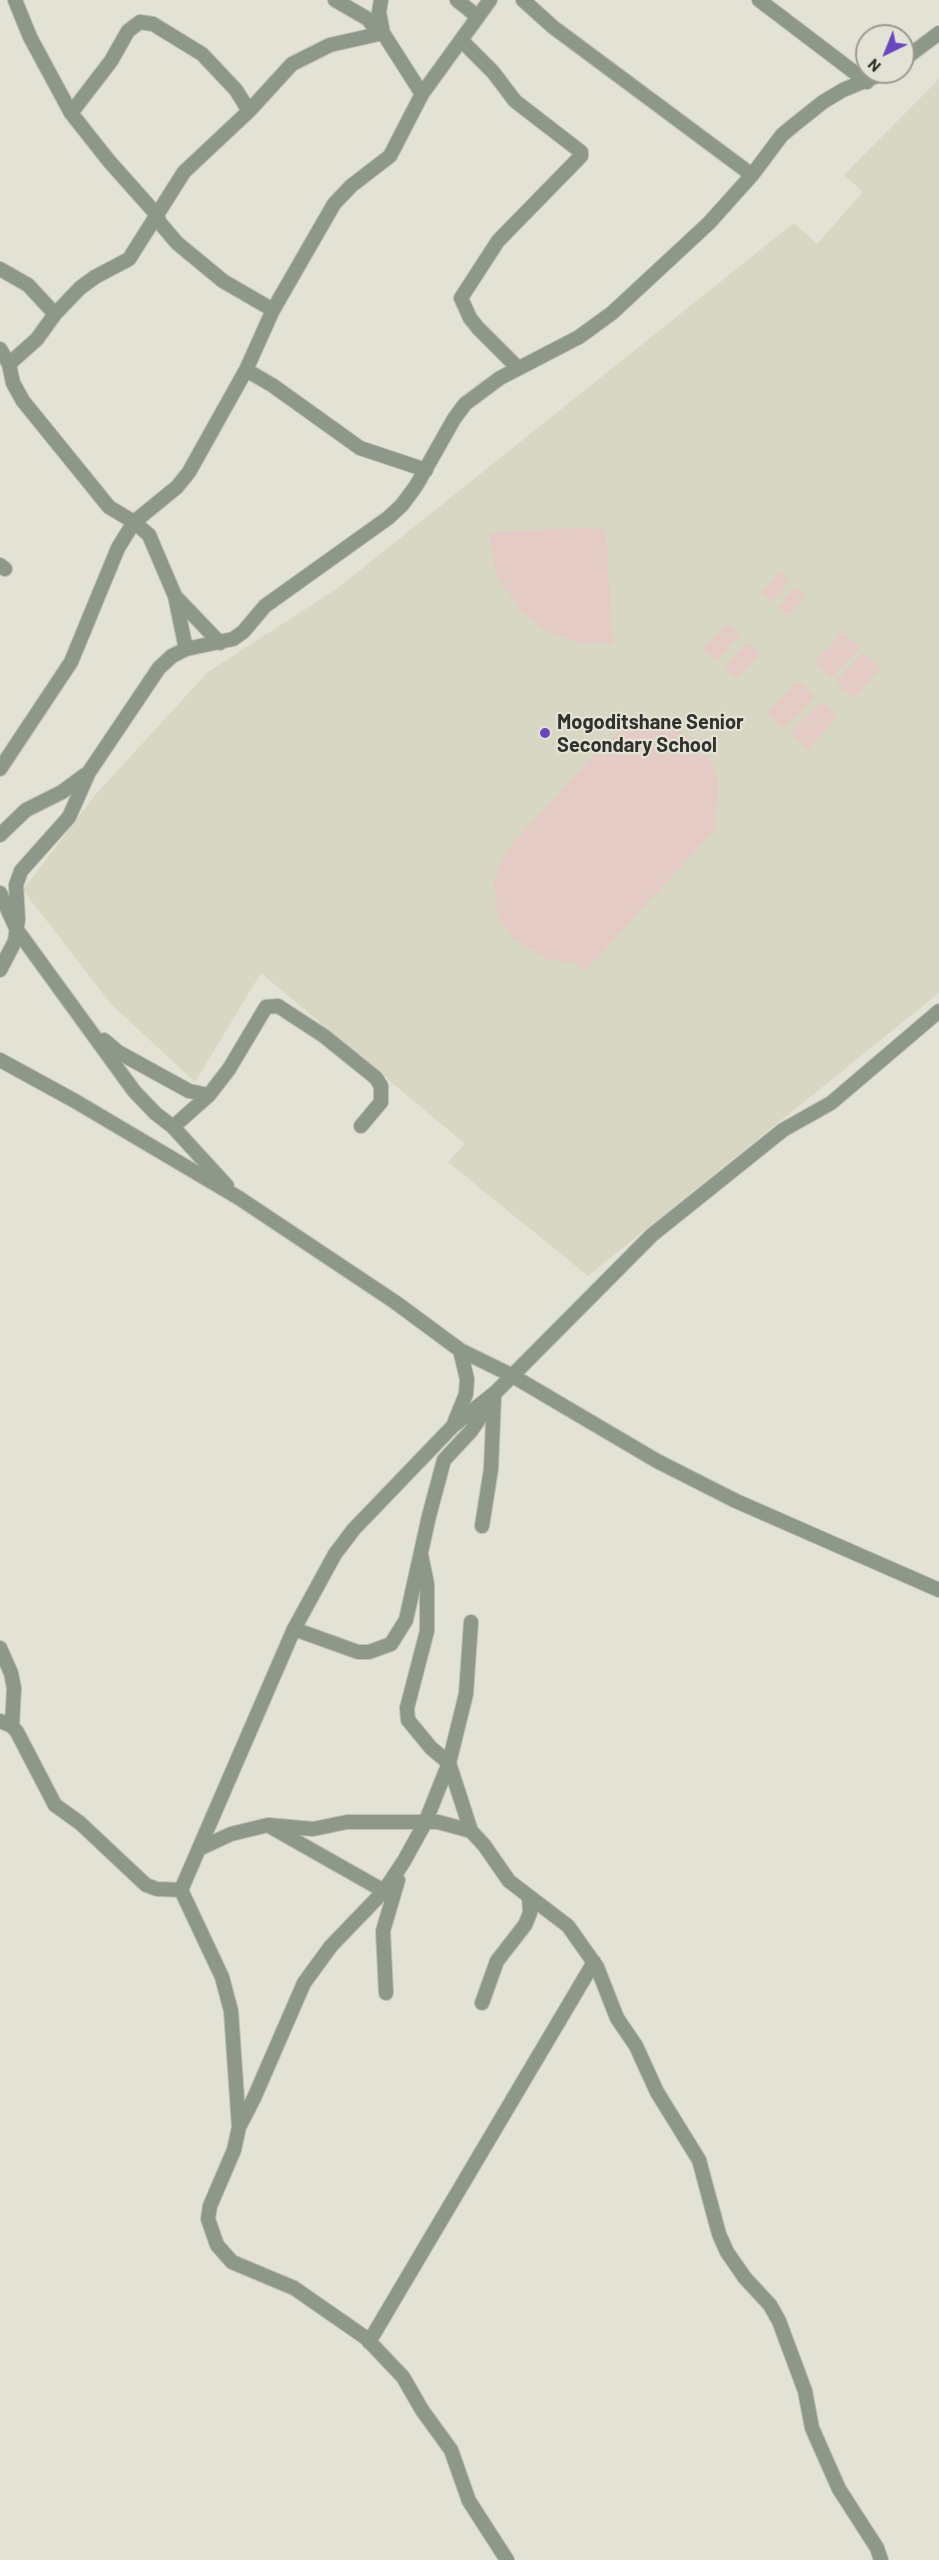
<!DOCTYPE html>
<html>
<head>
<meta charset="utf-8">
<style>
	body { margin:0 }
	#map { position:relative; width:939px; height:2560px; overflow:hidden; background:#e2e2d5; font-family:Barlow,sans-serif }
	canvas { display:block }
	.north { position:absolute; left:855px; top:24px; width:60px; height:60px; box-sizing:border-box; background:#e2e2d5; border:2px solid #9b9b91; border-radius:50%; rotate:223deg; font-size:16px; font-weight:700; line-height:24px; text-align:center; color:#31312c }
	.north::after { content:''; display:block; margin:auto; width:21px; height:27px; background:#6846bf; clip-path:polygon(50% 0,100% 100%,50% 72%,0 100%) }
</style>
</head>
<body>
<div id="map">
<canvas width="939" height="2560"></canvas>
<div class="north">N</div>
</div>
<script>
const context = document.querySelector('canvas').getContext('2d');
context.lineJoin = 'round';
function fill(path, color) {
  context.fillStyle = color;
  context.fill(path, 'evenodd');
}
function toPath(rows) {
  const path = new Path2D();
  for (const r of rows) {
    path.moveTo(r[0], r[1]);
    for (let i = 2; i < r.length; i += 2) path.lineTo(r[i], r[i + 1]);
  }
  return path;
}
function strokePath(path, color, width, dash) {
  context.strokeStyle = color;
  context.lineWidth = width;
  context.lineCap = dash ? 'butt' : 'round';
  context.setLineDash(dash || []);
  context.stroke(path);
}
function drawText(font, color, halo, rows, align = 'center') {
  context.font = font + ' Barlow,sans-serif';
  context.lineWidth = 4.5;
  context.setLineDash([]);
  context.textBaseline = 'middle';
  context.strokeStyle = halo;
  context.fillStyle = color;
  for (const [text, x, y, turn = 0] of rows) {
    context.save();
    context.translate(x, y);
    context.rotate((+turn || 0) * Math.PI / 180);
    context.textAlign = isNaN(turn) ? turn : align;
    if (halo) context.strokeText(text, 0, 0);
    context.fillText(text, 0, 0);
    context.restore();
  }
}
const built = toPath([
	[939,79,939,993,588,1276,448,1162,465,1144,261,973,195,1082,111,1004,23,890,96,794,208,672,338,588,794,223,817,244,863,192,844,175]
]);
const green = toPath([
	[600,527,606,533,613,644,580,643,547,632,521,610,497,576,488,532],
	[780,572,790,581,772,601,762,592],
	[796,587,806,596,788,616,778,607],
	[727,624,740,635,716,661,703,649],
	[843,632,860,648,832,678,815,662],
	[748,642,760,654,737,679,724,667],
	[864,652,881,668,854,698,836,682],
	[798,681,815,697,784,729,767,713],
	[822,701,838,717,807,750,791,734],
	[647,723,665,725,678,730,695,742,707,756,716,772,719,789,714,824,717,827,585,971,575,963,546,959,514,939,497,914,494,880,502,860,513,843,603,745,616,735,630,727]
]);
const minor = toPath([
	[15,0,30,37,71,113,109,161,157,215,160,223,177,243,223,281,273,310],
	[335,0,368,19,378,33],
	[381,0,379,12,383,33,422,94],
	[457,0,478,17],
	[523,0,553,27,752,175],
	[759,0,867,82],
	[461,40,493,72,515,101,581,152,581,156,498,241,461,298,470,318,478,328,518,368],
	[903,60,939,33],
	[71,113,111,61,128,31,140,22,153,24,202,54,236,90,249,111],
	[0,269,28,285,55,314],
	[0,349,9,364,13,383,23,401,109,507,134,522,149,535,175,596,186,649],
	[9,364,37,339,55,314,80,288,95,277,129,259,184,172,249,111,292,64,330,45,383,33],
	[246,370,272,385,360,448,426,470],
	[0,565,5,569],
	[175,596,220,643],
	[0,769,71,662,118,548,134,522,177,487,189,472,246,370,273,310,334,204,351,186,390,156,422,94,490,0],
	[0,835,26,810,62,792,85,775],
	[0,893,17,930,134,1091,155,1113,173,1127],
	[0,970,15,941,18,919,16,885,21,871,69,817,89,772,159,668,172,656,186,649,233,639,243,632,265,606,388,518,402,505,416,486,454,419,465,404,500,378,579,337,612,313,709,223,752,175,782,135,794,125,823,102,843,90,886,72],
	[104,1040,118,1052,189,1091,209,1095],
	[0,1060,75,1101,239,1198,395,1302,460,1350,511,1375,657,1461,736,1501,939,1590],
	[227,1186,173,1127,209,1095,229,1069,266,1007,278,1006,324,1036,376,1078,381,1086,381,1102,361,1126],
	[455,1421,466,1394,467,1379,460,1350],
	[482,1526,491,1469,494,1397],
	[421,1555,427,1584,427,1631,407,1708,408,1720,431,1748,449,1763,471,1831,484,1845,509,1881,568,1926,597,1967,617,2018,636,2046,657,2092,699,2160,719,2234,727,2252,745,2278,770,2305,779,2321,805,2391,812,2428,839,2489,877,2548,881,2560],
	[294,1629,358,1652,369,1652,391,1644,406,1620,429,1516,444,1460,471,1431,492,1400],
	[0,1648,11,1673,14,1688,12,1726],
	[0,1721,12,1726,17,1732,55,1805,80,1823,146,1885,157,1889,181,1890],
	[271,1827,384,1891],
	[199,1849,231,1834,268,1825,313,1829,347,1822,438,1822,471,1831],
	[386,1993,383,1931,398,1880],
	[482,2003,497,1961,525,1925,530,1913,529,1897],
	[239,2127,254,2098,304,1983,331,1946,384,1891,404,1861,425,1823,449,1763,466,1694,471,1622],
	[369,2342,594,1962],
	[507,2560,469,2501,451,2450,422,2410,403,2377,366,2338,294,2288,232,2262,217,2245,208,2219,210,2206,234,2150,239,2127,231,2011,222,1977,181,1890,294,1629,335,1554,354,1529,453,1426,496,1392,652,1235,783,1130,831,1103,939,1011]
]);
const markers = [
	[545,733,6,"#6846bf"]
];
const poiNames = [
	["Mogoditshane Senior",557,722],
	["Secondary School",557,745]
];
fill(built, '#d8d7c3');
fill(green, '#e4cbc5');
strokePath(minor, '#bfbfb3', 16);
strokePath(minor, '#8d978a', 14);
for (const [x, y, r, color] of markers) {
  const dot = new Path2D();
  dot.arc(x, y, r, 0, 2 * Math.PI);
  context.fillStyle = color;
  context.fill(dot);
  strokePath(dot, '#e2e2d5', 2);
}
drawText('bold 20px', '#31312c', '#e2e2d5', poiNames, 'left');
</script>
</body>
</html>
